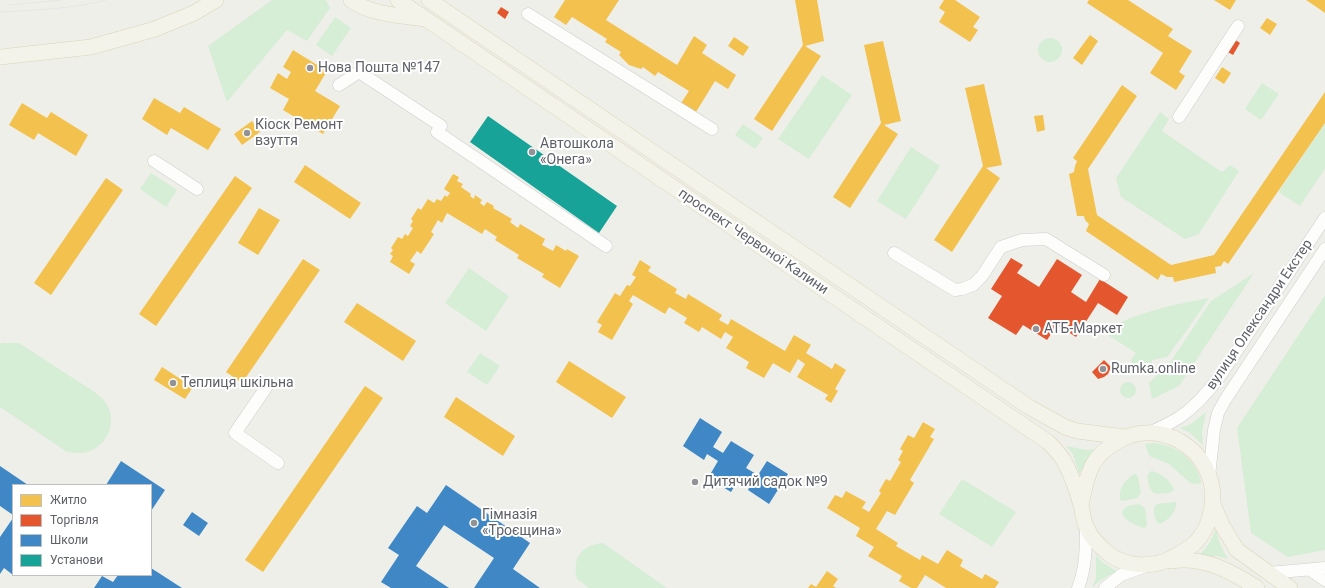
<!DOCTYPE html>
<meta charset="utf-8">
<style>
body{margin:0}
#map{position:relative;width:1325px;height:588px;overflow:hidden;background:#efefea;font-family:Roboto,sans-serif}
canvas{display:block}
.legend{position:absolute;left:12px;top:484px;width:140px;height:92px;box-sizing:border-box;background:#fff;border:1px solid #bfc0c3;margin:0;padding:5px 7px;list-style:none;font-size:12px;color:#5e6168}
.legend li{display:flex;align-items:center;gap:8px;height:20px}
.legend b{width:20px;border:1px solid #bfc0c3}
</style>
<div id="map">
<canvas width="1325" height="588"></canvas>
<ul class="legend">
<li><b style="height:11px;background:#f2c14e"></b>Житло</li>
<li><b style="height:11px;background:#e4572e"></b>Торгівля</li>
<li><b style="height:11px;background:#3f88c5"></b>Школи</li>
<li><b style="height:11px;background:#17a398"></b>Установи</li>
</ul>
</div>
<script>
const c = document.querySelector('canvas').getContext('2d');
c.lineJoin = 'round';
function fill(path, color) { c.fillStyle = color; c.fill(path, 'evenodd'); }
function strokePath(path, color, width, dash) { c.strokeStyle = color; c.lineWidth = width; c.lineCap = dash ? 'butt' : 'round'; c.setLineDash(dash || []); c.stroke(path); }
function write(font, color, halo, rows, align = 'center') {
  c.font = font + ' Roboto,sans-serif'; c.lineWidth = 4; c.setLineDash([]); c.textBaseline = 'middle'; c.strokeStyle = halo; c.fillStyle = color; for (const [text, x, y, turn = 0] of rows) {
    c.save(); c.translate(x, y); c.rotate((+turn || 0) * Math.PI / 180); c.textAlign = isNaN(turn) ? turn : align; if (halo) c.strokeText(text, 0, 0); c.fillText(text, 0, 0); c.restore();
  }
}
fill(new Path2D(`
 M272,0H326L330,8L307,41L287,30L227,102L208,46Z
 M335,17L351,28L332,56L316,45Z
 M1038 50a12 12 0 1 1 24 0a12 12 0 1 1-24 0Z
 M822,75L852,95L809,159L778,139Z
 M1262,83L1279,94L1261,120L1245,109Z
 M1160,112L1169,119L1162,131L1222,172L1230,165L1239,171L1199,234L1185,239L1121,197L1116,178Z
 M1325,123V169L1300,206L1280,193L1279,191Z
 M743,124L763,138L755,149L735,135Z
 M911,147L940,166L906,219L877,201Z
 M151,173L177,190L166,207L140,189Z
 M469,268L509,296L486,331L445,303Z
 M1254,273L1179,386L1152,399L1149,383L1171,361L1211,301Z
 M1325,295V550L1288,557L1251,533L1237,428Z
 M1209,298L1187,330L1167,357L1152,360L1153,366L1146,375L1138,373L1132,367L1131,360L1136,353L1103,332C1135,312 1172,305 1209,298Z
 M2,343H19L96,393C100,397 105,400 107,405C116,420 109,443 92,450C84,454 75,453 67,452L0,407V344Z
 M480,353L500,366L487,385L467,372Z
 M1120 390a8 8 0 1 1 16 0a8 8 0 1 1-16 0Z
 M1206,412L1202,432L1203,445L1190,433L1180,428L1191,424Z
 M1155,443C1180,447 1194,458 1202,483L1196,484L1190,483L1169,464L1151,457L1148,453L1145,444Z
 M1066,446L1086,450L1098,449L1085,465L1079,474L1073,454Z
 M1151,471C1159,472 1172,481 1174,490C1171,493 1169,493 1165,493C1149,496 1150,488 1147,476Z
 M1134,474H1136L1138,477L1141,493L1137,498L1122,501L1120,500C1118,488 1125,480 1134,474Z
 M962,479L1016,512L992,547L939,514Z
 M1176,502C1177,512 1169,519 1160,524C1154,522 1154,513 1154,507L1157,504Z
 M1139,504L1145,508L1147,524L1146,527L1144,528C1138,526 1116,518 1124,509C1126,505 1135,505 1139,504Z
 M1216,529C1218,540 1222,549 1228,559L1217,556L1196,557C1207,549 1211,541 1216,529Z
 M603,543L667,588H589L577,579C572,558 581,545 603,543Z
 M1096,555L1102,562L1118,572C1107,575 1100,580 1092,588L1096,578Z`), '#d6edd6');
fill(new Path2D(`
 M565,0H619L606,20L677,65L694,36L707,45L702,53L736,75L728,89L715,81L696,112L681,103L689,91L658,72L655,76L643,67L641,69L629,65L619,55L621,52L605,42L607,39L572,17L566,25L554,17Z
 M795,0H817L824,41L805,46L821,56L772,131L754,119L803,45Z
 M944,0H955L980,17L973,27L978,30L970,42L939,22L945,12L939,8Z
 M1089,0H1128L1173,29L1168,36L1192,51L1179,72L1185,76L1176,90L1150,73L1163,53L1087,3Z
 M1214,0H1236L1230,10Z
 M1306,0H1325V13L1318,8Z
 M1267,18L1277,24L1270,35L1260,28Z
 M1090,35L1098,41L1082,65L1073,58Z
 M734,37L749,47L743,56L728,46Z
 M883,41L901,121L884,125L898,134L850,208L833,197L881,123L864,45Z
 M293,50L327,71L315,91L340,106L323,134L283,110L289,99L270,88L278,73L287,79L291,72L283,67Z
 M1222,67L1231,73L1224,84L1215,78Z
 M984,84L1002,165L986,168L1000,178L952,252L934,240L983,166L965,88Z
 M1122,85L1137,96L1088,169L1097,215L1171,265L1214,255L1325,92V123L1228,264L1224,261L1221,266L1215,267L1216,273L1174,282L1173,277H1167L1161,274L1158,280L1086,231L1089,224L1085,220L1084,216H1077L1069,174L1074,172L1075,166L1077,161L1073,158Z
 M154,98L180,113L184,107L221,129L208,150L171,128L167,135L142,119Z
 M22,103L47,118L51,112L88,135L76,156L38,133L34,140L9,125Z
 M1043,115L1045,130L1037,132L1034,116Z
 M252,121L260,132L242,145L234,134Z
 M305,165L361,203L350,219L294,182Z
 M453,174L459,177L457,181L463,184L461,187L471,194L470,196L474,199L475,195L482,200L480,203L484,206L487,202L494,206L493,208L512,219L510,222L518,228L520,224L545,239L542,245L553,251L556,245L566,251L567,249L579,256L560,288L542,277L544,274L517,258L519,255L495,240L497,237L485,229L482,234L447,213L442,223L438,220L431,232L434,234L421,254L417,251L410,261L415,264L409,274L390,262L393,256L390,254L393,250L391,248L398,237L402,239L405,234L408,236L413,228L410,226L413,221L411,219L418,208L421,210L428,199L434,203L437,199L441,201L445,195L447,197L450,193L444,189Z
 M235,176L252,188L156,326L139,314Z
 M106,178L123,190L51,295L34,283Z
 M259,208L280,220L258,255L238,243Z
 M303,259L320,270L242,383L226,372Z
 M640,260L651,267L648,271L677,289L675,293L686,299L688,294L722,315L719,320L728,325L731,319L785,351L794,335L811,345L806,353L832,369L835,363L846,370L835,389L838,391L831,403L825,399L828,395L797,377L805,364L798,359L790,373L773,363L764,378L746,368L749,362L726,348L733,337L725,332L721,339L702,327L699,332L684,323L687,318L669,307L665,314L633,295L629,301L633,304L612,340L598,332L602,325L597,322L615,293L620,296L627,285L630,286L636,277L632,275Z
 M357,303L416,341L403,361L344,322Z
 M569,361L626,397L612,418L556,382Z
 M162,367L193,387L185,399L154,380Z
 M365,386L383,398L263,572L245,560Z
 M456,397L515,436L503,456L444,417Z
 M923,422L935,429L930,437L934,439L910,480L914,483L895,515L887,511L876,529L898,543L896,546L920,560L922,555L938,564L947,550L963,560L960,566L982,579L985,574L999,582L995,588H946L925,575L917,588H911L899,581L902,576L868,556L874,547L856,536L860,528L827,508L835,495L842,498L846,491L866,502L862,508L869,512L881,493L879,491L886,479L890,481L901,462L898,460L903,451L900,449L908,435L914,438Z
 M827,571L838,579L833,586L836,588H808L811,584L816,587Z`), '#f2c14e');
fill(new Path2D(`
 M501,7L509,12L505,19L497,13Z
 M1234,39L1240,43L1233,55L1226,51Z
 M1011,258L1023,265L1017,273L1039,287L1057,259L1082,275L1071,292L1086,302L1100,279L1128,297L1117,315L1098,303L1076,337L1057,325L1047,340L1023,325L1016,335L988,318L1002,296L991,289Z
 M1104,360L1111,367L1108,374L1104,377L1098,379L1092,372Z`), '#e4572e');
fill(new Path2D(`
 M700,418L722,432L713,447L723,453L731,441L754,455L746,468L758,475L767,461L788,474L769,504L748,490L750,486L739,479L731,492L708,478L718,461L707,454L704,460L683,446Z
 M121,461L165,490L151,511V485H106Z
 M0,466L28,485H13V515L0,506Z
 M446,485L530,543L513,569L540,588H474L494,558L444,525L416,566L449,588H391L381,582L399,555L388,548L417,506L427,513Z
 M192,512L208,523L199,536L183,525Z
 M13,518V575L4,568L0,574V537Z
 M151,568L182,588H94L102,576L113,582L118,575H151Z`), '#3f88c5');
fill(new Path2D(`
 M488,116L617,206L599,233L470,142Z`), '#17a398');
const minor = new Path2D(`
 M528,14L712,129
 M339,85L359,72L441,126
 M1179,117L1238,26
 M437,132L606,246
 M154,161L197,189
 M894,253L955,290L962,289L973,285L982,276L1001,247L1022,240L1046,239L1104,275
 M267,386L235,433L278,463
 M1149,433C1160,428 1171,423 1180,417C1196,406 1209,391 1220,376L1325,218
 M1209,476L1214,430L1218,413L1225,400L1325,249
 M1311,570L1325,580
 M1269,573L1325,568
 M1078,588C1086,568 1086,547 1086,526
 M1105,588L1121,575L1146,566`);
const major = new Path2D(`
 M351,0C369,14 402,16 425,19
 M398,0L1048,442C1054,448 1061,455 1065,463C1072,476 1077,491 1081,505C1083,512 1083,519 1086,526C1090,536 1100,547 1109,554C1126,567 1153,568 1172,558C1180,553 1188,549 1195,543C1203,535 1209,523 1211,511C1223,459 1168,415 1120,440C1109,446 1099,454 1093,464C1086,477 1084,491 1081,505
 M429,0L1029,407L1065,427L1077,431L1125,437
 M0,57L91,47L155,29L194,13L216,0
 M1213,504L1222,525L1237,550L1290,588
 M1171,561C1203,556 1231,571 1257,588`);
strokePath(minor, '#cccdcc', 13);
strokePath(major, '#d9d4b5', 16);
strokePath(minor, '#fdfdfc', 12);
strokePath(major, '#f4f3e9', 15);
strokePath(new Path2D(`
 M9,5L61,0
 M0,12C33,10 74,9 106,0`), '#e5e5e4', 1);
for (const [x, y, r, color] of [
 [310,68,4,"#919396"],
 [247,133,4,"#919396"],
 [532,152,4,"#919396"],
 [1036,329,4,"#919396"],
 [1103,369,4,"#919396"],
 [173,383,4,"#919396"],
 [695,482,4,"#919396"],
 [474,523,4,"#919396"]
]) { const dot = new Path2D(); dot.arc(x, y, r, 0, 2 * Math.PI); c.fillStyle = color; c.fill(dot); strokePath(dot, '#fff', 1.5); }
write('14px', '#5e6168', '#fff', [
 ["Нова Пошта №147",318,68],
 ["Кіоск Ремонт",255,125],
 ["взуття",255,141],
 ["Автошкола",540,144],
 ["«Онега»",540,160],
 ["АТБ-Маркет",1044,329],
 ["Rumka.online",1111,369],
 ["Теплиця шкільна",181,383],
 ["Дитячий садок №9",703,482],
 ["Гімназія",482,515],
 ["«Троєщина»",482,531]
], 'left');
write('14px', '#5e6168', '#fff', [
 ["проспект Червоної Калини",753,242,34],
 ["вулиця Олександри Екстер",1260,315,-56]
]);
</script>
